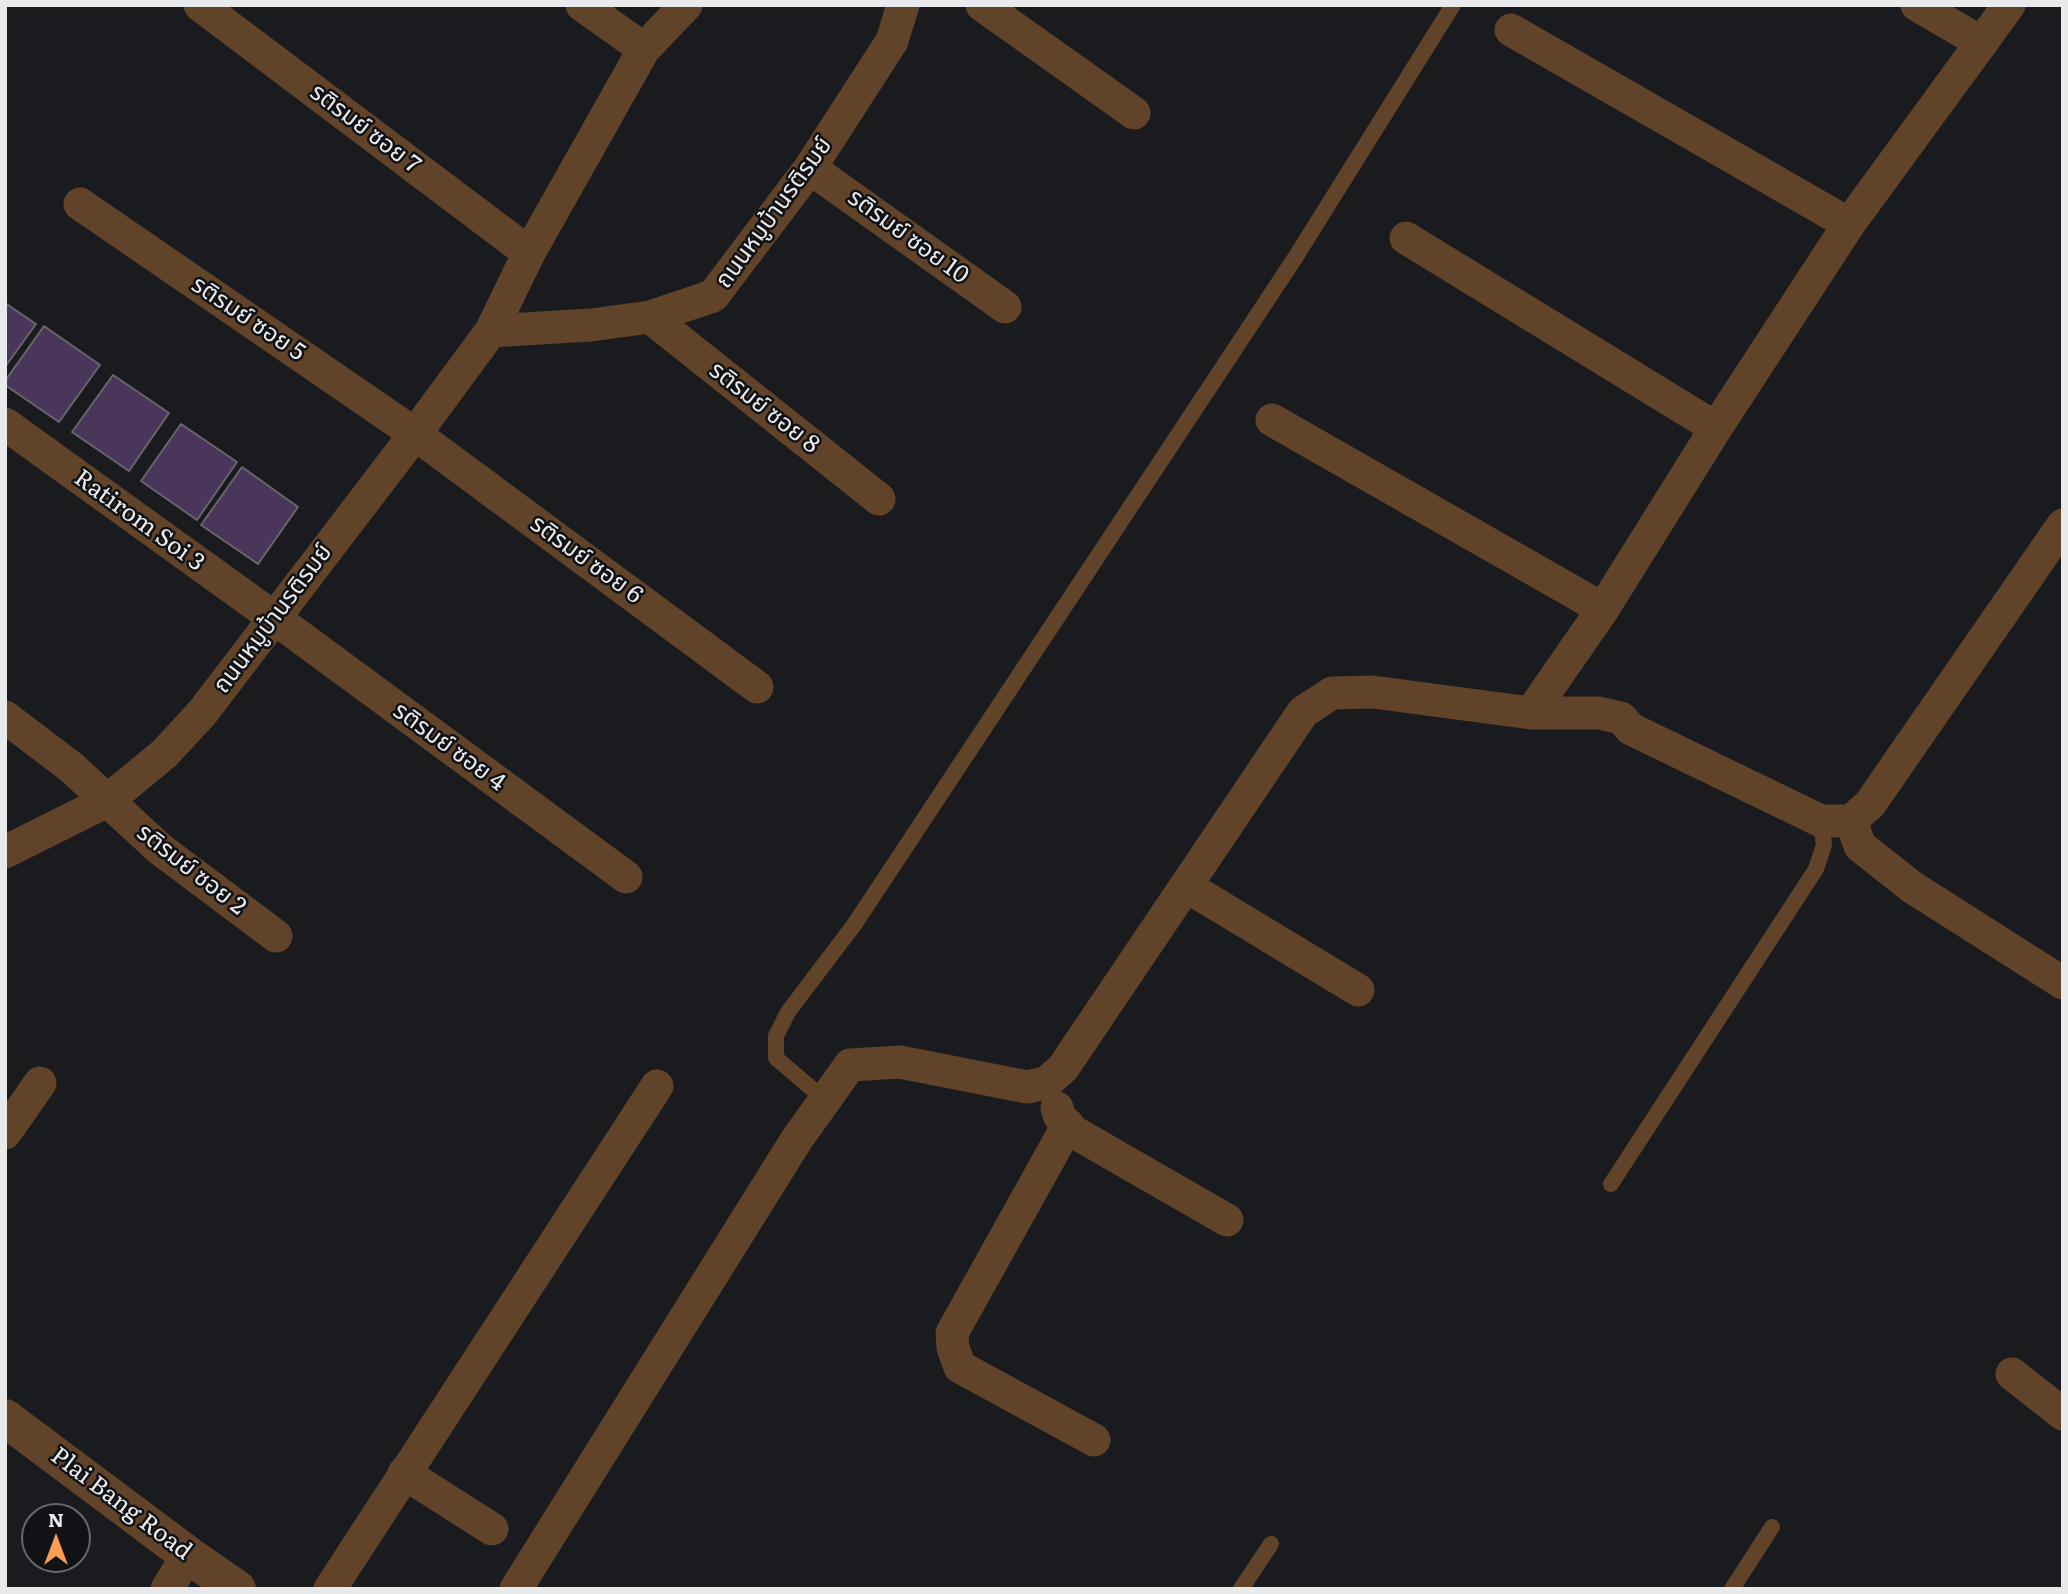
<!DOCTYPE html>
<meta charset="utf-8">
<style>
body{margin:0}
#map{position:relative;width:2068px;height:1594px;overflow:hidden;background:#191b1e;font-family:Literata,serif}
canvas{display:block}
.frame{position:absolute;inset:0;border:7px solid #e8eaec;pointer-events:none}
.north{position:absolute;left:21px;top:1503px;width:70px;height:70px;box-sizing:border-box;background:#101215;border:2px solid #66686b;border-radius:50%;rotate:0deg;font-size:19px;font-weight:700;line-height:28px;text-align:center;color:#e8eaec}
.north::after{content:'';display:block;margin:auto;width:24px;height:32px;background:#fc9d53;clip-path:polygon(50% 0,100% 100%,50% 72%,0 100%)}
</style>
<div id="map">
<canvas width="2068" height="1594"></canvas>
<div class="frame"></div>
<div class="north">N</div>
</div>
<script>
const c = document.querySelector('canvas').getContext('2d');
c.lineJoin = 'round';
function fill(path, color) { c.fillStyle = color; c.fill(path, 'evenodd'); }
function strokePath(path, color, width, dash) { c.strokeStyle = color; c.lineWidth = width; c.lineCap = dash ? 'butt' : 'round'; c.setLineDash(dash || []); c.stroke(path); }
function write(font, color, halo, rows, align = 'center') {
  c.font = font + ' Literata,"Noto Sans Thai",serif'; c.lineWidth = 5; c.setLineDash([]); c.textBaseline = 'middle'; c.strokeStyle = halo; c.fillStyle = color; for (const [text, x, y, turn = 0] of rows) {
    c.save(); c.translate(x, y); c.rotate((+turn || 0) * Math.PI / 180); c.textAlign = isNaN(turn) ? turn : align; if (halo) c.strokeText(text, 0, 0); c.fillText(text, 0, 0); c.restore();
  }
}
const building = new Path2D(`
 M5,303L36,324L5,367Z
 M44,326L100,365L59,422L5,385V381Z
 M113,375L169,413L129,471L72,432Z
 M181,424L237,462L197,520L141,481Z
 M242,467L298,507L258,564L201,525Z`);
fill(building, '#4b365b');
strokePath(building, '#68666a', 2);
strokePath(new Path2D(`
 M825,1100L776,1058V1036L788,1012L854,925L1295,258L1453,5
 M1611,1184L1816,869L1824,845L1821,821
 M1241,1589L1271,1544
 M1732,1589L1772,1527`), '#604328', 16);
strokePath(new Path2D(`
 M200,5L529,253
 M582,5L644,49
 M982,5L1134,113
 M1917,5L1982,43
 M1511,30L1849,224
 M810,168L1005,307
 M80,204L415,434L757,687
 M1406,238L1716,428
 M650,317L879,499
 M491,331L591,325L650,317L713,296L810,168L892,41L903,5
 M1272,420L1603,609
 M5,424L273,617L626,877
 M1531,713L1603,609L1716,428L1849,224L2009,5
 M5,717L71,767L160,849L276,936
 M1851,821L1860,846L1912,887L2063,983
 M5,852L107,801L164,754L202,713L415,434L491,331L529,253L644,49L686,5
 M1186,886L1358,990
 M1057,1108L1060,1117L1074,1132L1227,1220
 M1068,1125L952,1333L953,1348L960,1367L1094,1440
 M5,1133L40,1083
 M2012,1374L2063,1414
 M404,1473L492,1529
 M167,1589L188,1555
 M330,1589L657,1086
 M516,1589L797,1139L850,1065L900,1062L1027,1087L1046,1083L1063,1068L1303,712L1332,693L1373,692L1531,713H1599L1621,718L1631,729L1821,821H1851L1870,804L2063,525`), '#604328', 33);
strokePath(new Path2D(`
 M5,1418L188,1555L237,1589`), '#604328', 38);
write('24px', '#e8eaec', '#101215', [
 ["รติรมย์ ซอย 7",365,129,37],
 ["ถนนหมูบ้านรติรมย์",774,213,-54],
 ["รติรมย์ ซอย 10",908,237,36],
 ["รติรมย์ ซอย 5",248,319,34],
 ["รติรมย์ ซอย 8",764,408,38],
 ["Ratirom Soi 3",139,521,36],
 ["รติรมย์ ซอย 6",586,560,36],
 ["ถนนหมูบ้านรติรมย์",273,619,-53],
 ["รติรมย์ ซอย 4",449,747,36],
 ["รติรมย์ ซอย 2",191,870,38],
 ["Plai Bang Road",121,1504,37]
]);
</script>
